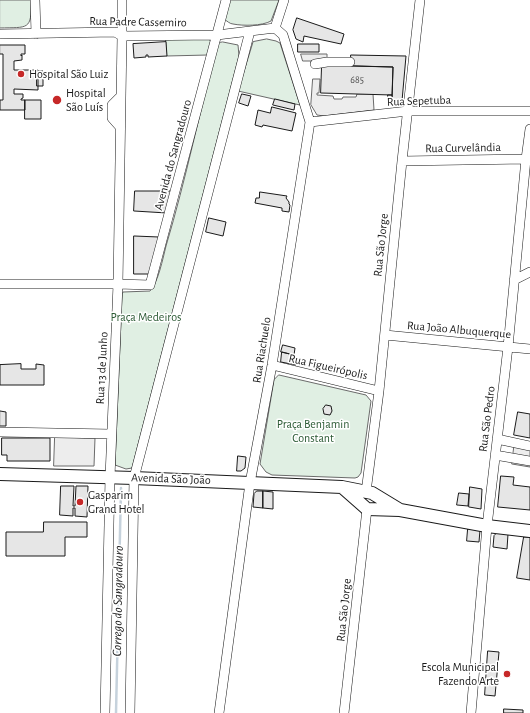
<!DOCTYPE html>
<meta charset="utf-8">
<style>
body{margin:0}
canvas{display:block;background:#fff}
</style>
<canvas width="530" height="713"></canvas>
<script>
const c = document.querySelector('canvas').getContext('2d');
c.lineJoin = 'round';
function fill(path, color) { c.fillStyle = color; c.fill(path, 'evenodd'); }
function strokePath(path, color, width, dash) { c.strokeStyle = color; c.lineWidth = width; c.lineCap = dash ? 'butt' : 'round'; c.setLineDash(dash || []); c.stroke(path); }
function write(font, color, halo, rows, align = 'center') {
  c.font = font + ' "Alegreya Sans",sans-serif'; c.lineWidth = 3; c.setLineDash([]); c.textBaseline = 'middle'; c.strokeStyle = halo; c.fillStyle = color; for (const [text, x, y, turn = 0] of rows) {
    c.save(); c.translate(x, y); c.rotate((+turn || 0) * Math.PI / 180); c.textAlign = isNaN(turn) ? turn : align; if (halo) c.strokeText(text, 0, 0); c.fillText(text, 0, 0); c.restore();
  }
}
const green = new Path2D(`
 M0,0H31C32,31 28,27 0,28Z
 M229,0H279L271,21C262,26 243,26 233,24C230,24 227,21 224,19Z
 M166,39H209L211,42L208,55L167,56Z
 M267,39L276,41L280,43L300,105L238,91L253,42Z
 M223,42L238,45L239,56L132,468L126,469L115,465L122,294L123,292L150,291C158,283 163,258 166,246C186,179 200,110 218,43Z
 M279,375L366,395L371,401L361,473L358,477L355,478L272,475L266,472L260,464L274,380Z`);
fill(green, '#e0efe3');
strokePath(green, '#6a6a6a', 1);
const parking = new Path2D(`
 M301,54H327V61H303Z
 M313,79H320L319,93H317V95L333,96L334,99H342L343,97H356L357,94H373L374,110L324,116L317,115L311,105Z
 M55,437L95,438L94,466H54Z
 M515,440L530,442V467L512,464Z`);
fill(parking, '#ededed');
strokePath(parking, '#6a6a6a', 1);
strokePath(new Path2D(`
 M116,713L121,488`), '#c6d2dc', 2.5);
const building = new Path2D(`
 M297,18L344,34L341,44L304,36L303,42L296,39L293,30Z
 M166,42L167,56L148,57V55H146V57L134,58L133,44Z
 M298,44H319V52H298Z
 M0,45H25V54H21V56L22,55V60L14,61V70H38V90L14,89V94H23V98L21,99V100H25V110H0V100H3V54H0Z
 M351,55L406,56L402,101L392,102L393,67L351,66Z
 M322,65L393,67L392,95L321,93Z
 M37,71H43V86H37Z
 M242,94L251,96L248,106L239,103Z
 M388,95H392V102H396V103H388Z
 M275,99L295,104L294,110L273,105Z
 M25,100H41V119H25Z
 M272,107L296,113L292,131L263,125L262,127L255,125L258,110L270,113Z
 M135,191H172L167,213L134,211Z
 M260,192L287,196L286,198L289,202V204L290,205L289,212L282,211V208L255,203L256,198H259Z
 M209,218L226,222L223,236L206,232Z
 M134,236L159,237L149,274H134Z
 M283,345L295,348L294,355L281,352Z
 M282,352L294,355V357H296V365L281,362Z
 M21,364V369H36V364L44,365V385H0V365Z
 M326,405L331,406L332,411L330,415L324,414L323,409Z
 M0,411L6,412V426H0Z
 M518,412L530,414V438L514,435Z
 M2,438H50V461H7V455H2Z
 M238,456L246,457L245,468L241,471H237Z
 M501,476L514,477L513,485L530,487V510L498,507Z
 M61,486H74L73,506H75L76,486H88L87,517L75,516V508H73V516L60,515Z
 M470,487L482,489L481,509L469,507Z
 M257,491H263V508L253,507L254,494Z
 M263,491L273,492V509L263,508Z
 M459,493L469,494L468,506L457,505Z
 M44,522H87V537H65V556H6V532H43Z
 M468,529L480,530L479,542L467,541Z
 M497,533L508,534L507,549L493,547L494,536Z
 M524,537H530V580L517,578Z
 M488,651L499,652L495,696L485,695Z
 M504,709L523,710V713H504Z`);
fill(building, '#e6e6e6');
strokePath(building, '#1a1a1a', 1);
const minor = new Path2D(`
 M35,0L36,34
 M275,28L284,0
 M0,34L115,32L122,36L217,35L275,28
 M315,64L327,62H350
 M310,122L408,111H530
 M120,127L112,118V105L121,96
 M402,161L526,159
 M514,280L530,272
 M0,284H118L150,285L226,0
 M385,335L530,349
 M272,365L379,391
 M0,432L111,434
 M497,439L530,446
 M495,455L530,461
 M366,492L379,391L402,161L420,0
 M105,713L110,477L118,284L122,36V0
 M130,713L134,478L250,31
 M219,713L250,483L272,365L310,122L283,35L275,28
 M344,713L367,509
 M471,713L487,526L508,347L526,159L530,129`);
const major = new Path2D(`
 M0,474L134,478L342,487L372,493L400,510
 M342,487L367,509L400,510L487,526L530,531`);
strokePath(minor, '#1a1a1a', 10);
strokePath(major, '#1a1a1a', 14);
strokePath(minor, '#fff', 9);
strokePath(major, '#fff', 12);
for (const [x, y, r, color] of [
 [21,74,4,"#c62828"],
 [57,100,5,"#c62828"],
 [80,502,4,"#c62828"],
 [507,674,4,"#c62828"]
]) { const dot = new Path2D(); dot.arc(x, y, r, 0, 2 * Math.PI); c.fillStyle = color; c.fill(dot); strokePath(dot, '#fff', 1.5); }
write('10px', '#4d4d4d', null, [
 ["685",357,80]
]);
write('12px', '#1a1a1a', '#fff', [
 ["Rua Padre Cassemiro",138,22,1],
 ["Rua Sepetuba",419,101,-2],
 ["Rua Curvelândia",463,148,-1],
 ["Avenida do Sangradouro",173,155,-75],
 ["Rua São Jorge",381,245,-84],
 ["Rua João Albuquerque",459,330,5],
 ["Rua Riachuelo",262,350,-81],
 ["Rua Figueirópolis",328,367,13],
 ["Rua 13 de Junho",102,368,-87],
 ["Rua São Pedro",487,419,-83],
 ["Avenida São João",171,479,2],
 ["Rua São Jorge",344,610,-84]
]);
write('12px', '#1a1a1a', '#fff', [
 ["Hospital São Luiz",29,74],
 ["Hospital",66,93],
 ["São Luís",66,107],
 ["Gasparim",88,495],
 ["Grand Hotel",88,509],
 ["Escola Municipal",499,667,"right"],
 ["Fazendo Arte",499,681,"right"]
], 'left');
write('12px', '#2b5a34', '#fff', [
 ["Praça Medeiros",146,317],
 ["Praça Benjamin",313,424],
 ["Constant",313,438]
]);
write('italic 13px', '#1a1a1a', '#fff', [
 ["Corrego do Sangradouro",118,601,-89]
]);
</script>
